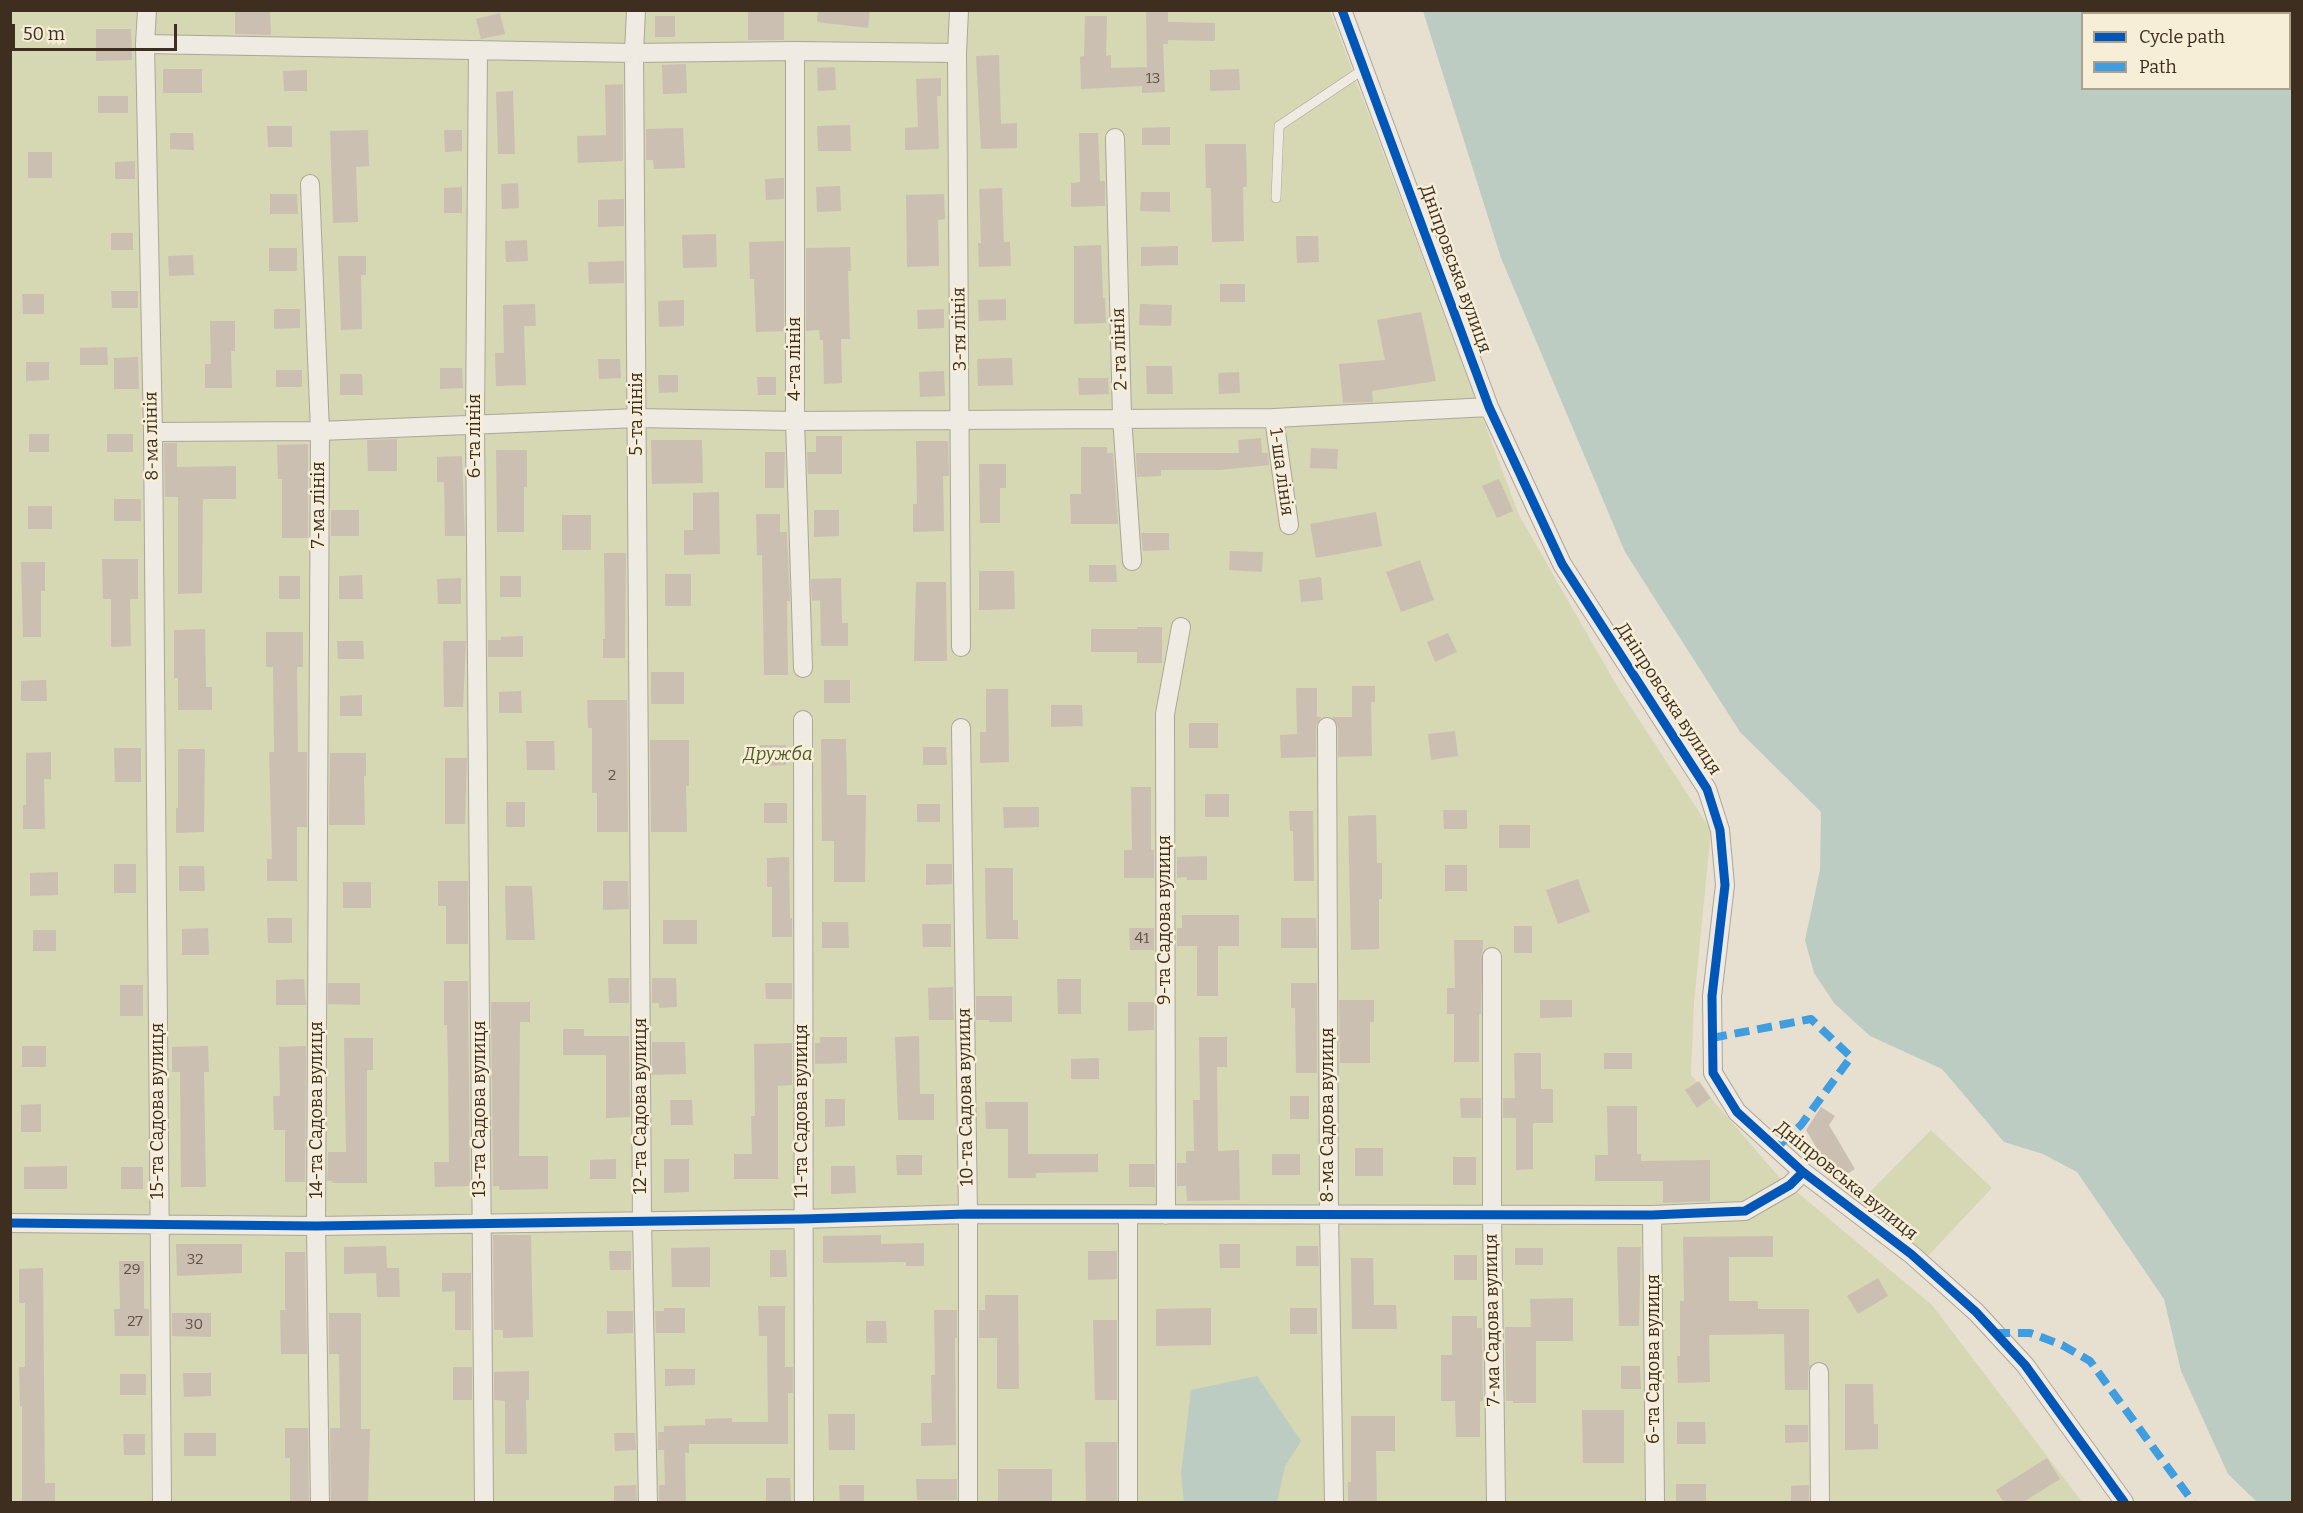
<!DOCTYPE html>
<meta charset="utf-8">
<style>
body{margin:0}
#map{position:relative;width:2303px;height:1513px;overflow:hidden;background:#e7e0d1;font-family:Bitter,serif}
canvas{display:block}
.frame{position:absolute;inset:0;border:12px solid #3d2e20;pointer-events:none}
.legend{position:absolute;left:2081px;top:12px;width:210px;height:78px;box-sizing:border-box;background:#f7eed8;border:2px solid #ada18e;margin:0;padding:8px 10px;list-style:none;font-size:18px;color:#3d2e20}
.legend li{display:flex;align-items:center;gap:12px;height:30px}
.legend b{width:30px;border:2px solid #ada18e}
.scale{position:absolute;left:12px;top:24px;width:165px;height:27px;box-sizing:border-box;border:3px solid #3d2e20;border-top:0;padding-left:8px;font-size:18px;line-height:21px;white-space:nowrap;color:#3d2e20;-webkit-text-stroke:4px #f7eed8;paint-order:stroke}
</style>
<div id="map">
<canvas width="2303" height="1513"></canvas>
<div class="frame"></div>
<ul class="legend">
<li><b style="height:8px;background:#0057b8"></b>Cycle path</li>
<li><b style="height:8px;background:#3f9de0"></b>Path</li>
</ul>
<div class="scale">50 m</div>
</div>
<script>
const c = document.querySelector('canvas').getContext('2d');
c.lineJoin = 'round';
function fill(path, color) { c.fillStyle = color; c.fill(path, 'evenodd'); }
function strokePath(path, color, width, dash) { c.strokeStyle = color; c.lineWidth = width; c.lineCap = dash ? 'butt' : 'round'; c.setLineDash(dash || []); c.stroke(path); }
function write(font, color, halo, rows, align = 'center') {
  c.font = font + ' Bitter,serif'; c.lineWidth = 5; c.setLineDash([]); c.textBaseline = 'middle'; c.strokeStyle = halo; c.fillStyle = color; for (const [text, x, y, turn = 0] of rows) {
    c.save(); c.translate(x, y); c.rotate((+turn || 0) * Math.PI / 180); c.textAlign = isNaN(turn) ? turn : align; if (halo) c.strokeText(text, 0, 0); c.fillText(text, 0, 0); c.restore();
  }
}
fill(new Path2D(`
 M10,11H1330L1519,515L1617,686L1711,830L1694,1003L1691,1075L1779,1177L1932,1305L2082,1502H11Z
 M1931,1130L1992,1188L1925,1259L1860,1202Z`), '#d6d7b3');
fill(new Path2D(`
 M1423,11H2292V1502H2257L2228,1474L2181,1371L2164,1299L2077,1172L2043,1154L2004,1142L1942,1069L1870,1036L1834,1003L1814,973L1805,940L1820,870L1821,812L1740,732L1625,552L1501,258ZM2082,14H2290V88H2082Z
 M1257,1376L1301,1441L1285,1466L1277,1502H1184L1181,1474L1191,1390Z`), '#bcccc2');
fill(new Path2D(`
 M235,10H270L271,35L235,34Z
 M748,10H784V40H748Z
 M818,10H870L868,28L817,22Z
 M1146,10H1168V22L1215,23V41L1168,40V44H1163L1165,92L1142,93V86L1081,89L1080,57L1084,56L1085,16H1107L1106,56L1111,55V68L1147,67Z
 M500,13L505,34L481,39L476,19Z
 M655,16H675V37H655Z
 M96,29H131L132,60L96,61Z
 M999,55L1001,124L1017,123V148L981,149L976,56Z
 M686,64L687,93L663,94L662,65Z
 M835,67L836,90L818,91L817,68Z
 M163,69H202V93H163Z
 M1239,69L1240,90L1210,91V70Z
 M307,70V91H284L283,71Z
 M941,78V96H937L939,149L905,150V128L918,127L916,79Z
 M623,84V161L578,163L577,136L606,135L605,85Z
 M513,91L515,154H498L496,92Z
 M98,96H128V113H98Z
 M850,125L851,151H818L817,126Z
 M267,126H292V147H268Z
 M1170,127V145H1142V128Z
 M683,128L685,168L654,169L653,160H646V129Z
 M368,130L369,166L356,167L358,222L333,223L330,131Z
 M444,130H462V151L445,152Z
 M170,133H193L194,150L170,149Z
 M1079,133H1098L1100,181H1105V206L1071,207V183L1080,182Z
 M1205,144H1246L1247,187H1243L1244,241L1212,242L1211,188H1206Z
 M28,152H52V178H28Z
 M135,161V179H115V162Z
 M784,178V199L766,200L765,179Z
 M518,183L519,208L502,209L501,184Z
 M840,186L841,211L817,212L816,187Z
 M462,187V213H444V188Z
 M1002,188L1004,242H1010L1011,266L979,267L978,243H981L979,189Z
 M1141,192H1170V212L1140,211Z
 M270,194H297L298,214H270Z
 M944,194L945,219L938,220L939,266L907,267L906,195Z
 M624,199V226L598,227V200Z
 M111,233H133V250H111Z
 M716,234L717,267L683,268L682,235Z
 M1296,236H1318L1319,262L1297,263Z
 M527,240L528,261L506,262L505,241Z
 M784,241V331L756,332L754,279H750L749,242Z
 M1101,245L1103,298H1105L1106,323L1074,324V246Z
 M1178,246V265L1141,266V247Z
 M850,247L851,271H848L850,339H841L842,383L824,384L823,340H820L819,330L806,331V248Z
 M269,248H297V271H269Z
 M193,255L194,275L169,276L168,256Z
 M338,256H366V275H361L362,329L341,330Z
 M624,261V283L589,284L588,262Z
 M1220,284H1245V302H1220Z
 M111,291H138V308H112Z
 M22,294H44V314H23Z
 M1006,299V320L979,321L978,300Z
 M684,300V326L659,327L658,301Z
 M535,304L536,326H524L526,385L496,386L495,353H504L503,305Z
 M1140,304L1172,305L1171,326L1139,325Z
 M274,309H300V328L274,329Z
 M944,309V328L918,329L917,310Z
 M1421,312L1436,381L1372,391L1373,402L1343,403L1339,364L1385,360L1377,320Z
 M210,321H235V351H231L232,388H205V364H211Z
 M107,347L108,365H80V348Z
 M138,357L139,389H114V358Z
 M1012,358L1013,385L978,386L977,359Z
 M598,359H620L621,378L599,379Z
 M26,362H49V380L26,381Z
 M1146,366H1172L1173,394H1147Z
 M440,368H462L463,388L440,389Z
 M276,370H302V387H276Z
 M944,371L945,396L920,397L919,372Z
 M1239,372L1240,393L1219,394L1218,373Z
 M340,374H362L363,395H340Z
 M658,375H678V392L659,393Z
 M757,377H776V395H758Z
 M1078,378H1108L1109,394L1079,395Z
 M29,434H49V452H29Z
 M107,434H133V452H107Z
 M816,436H842V474H808L807,452H816Z
 M1261,438L1262,453H1268L1269,465L1220,470H1161V476L1137,477L1136,453H1239L1238,440Z
 M397,439V471H368L367,440Z
 M651,440H702L703,483L652,484Z
 M916,441H948L949,476H943L944,531L913,532V504H917Z
 M164,443H177V467L236,466V499H203L202,593L178,594V497H165Z
 M308,444V538H282V479H278L277,445Z
 M1081,447H1107V453H1113L1118,524H1071L1070,494H1081Z
 M1311,448L1338,449L1337,469L1310,468Z
 M496,450H527V487H524V532H497Z
 M765,452H785L784,488H765Z
 M462,456L465,536H445L444,482H437V457Z
 M979,464H1006V488H1000V523H980Z
 M1499,479L1513,511L1497,518L1482,486Z
 M719,492L720,554L684,555V530H693V493Z
 M114,499H141V521H114Z
 M28,506H52V529H28Z
 M331,510H359V536H331Z
 M814,510H839V536L814,537Z
 M1376,512L1382,546L1316,558L1310,524Z
 M756,514H780V532H787L790,601H787L788,675H764L762,555H757Z
 M562,515H591V550H562Z
 M1141,533H1169V550L1143,551Z
 M1230,551L1263,552L1262,572L1229,570Z
 M604,553H626L625,658H603V639H605Z
 M102,559H138V599H130L131,646L111,647V599H103Z
 M1420,560L1434,600L1401,612L1386,572Z
 M21,562H45V591H41V637H23Z
 M1089,565H1116L1117,582H1089Z
 M979,571H1014L1015,609L979,610Z
 M665,574H691V606H665Z
 M362,575L363,599H339V576Z
 M279,576H300V599H279Z
 M500,576H521V597H500Z
 M1321,577L1323,600L1301,602L1299,580Z
 M461,578V604H438L437,579Z
 M841,578L842,623H848V646H821L820,600L812,601L811,579Z
 M916,582H946L947,661H914Z
 M1137,627H1162V663H1137V652H1091V629H1137Z
 M205,629L206,687H212V710H178V678H174V630Z
 M266,632H303V667H297L298,752H307V827H297V881H267V859H272L269,752H274L273,667H266Z
 M1448,633L1457,652L1435,662L1427,642Z
 M523,636V657H488V640H501V637Z
 M337,641H363L364,659H338Z
 M443,641H466L463,707H444Z
 M651,672H684V704H651Z
 M46,680L47,701H21V681Z
 M824,680H850V703H824Z
 M1352,686H1375V702H1371L1372,756L1338,757V727L1332,717H1352Z
 M1296,688H1317V717H1321L1316,726V757L1281,758L1280,735L1297,734Z
 M986,689H1008L1009,762L980,763V732H986Z
 M521,691L522,713H499V692Z
 M362,695V716H340V696Z
 M587,700H627L628,832H597V793H592V728H588Z
 M1051,705H1082L1083,726L1051,727Z
 M1189,723H1218V748H1189Z
 M1455,731L1458,756L1431,760L1428,734Z
 M821,739H846L847,795H866L865,882H834V841H822Z
 M650,740H689V786H686L687,832H651Z
 M526,741H554L555,770H527Z
 M760,745H786V765L760,766Z
 M923,747H946L947,765H923Z
 M114,748H141V782H115Z
 M178,749H205L204,832L176,833V808H178Z
 M51,752V779H44L45,829H23V805H26V753Z
 M330,753H366V776H364L365,825H329Z
 M445,758H467L465,824H445Z
 M1131,787H1151V850H1154V878H1124V850H1132Z
 M1205,794H1229V817H1205Z
 M506,802H525V827H506Z
 M764,803H787V823H764Z
 M917,804H940V822H917Z
 M1003,807H1039V827L1004,828Z
 M1443,810H1467V829H1444Z
 M1289,811H1313L1314,881H1294L1293,831H1290Z
 M1376,815L1377,863H1382V899H1379V949L1351,950L1348,816Z
 M1499,825H1530V848H1499Z
 M1207,856V880H1187L1186,877L1177,878V857Z
 M789,857L790,918H792V937H772V887H767V858Z
 M114,864H136V893H114Z
 M926,864H952V884L926,885Z
 M1445,865H1467V891H1445Z
 M179,866H204L205,891H179Z
 M985,868H1013V920H1018V939H986Z
 M58,872V895L30,896V873Z
 M1578,879L1590,912L1558,924L1546,890Z
 M438,881H468V944H446V906H438Z
 M603,881H628L629,909L603,910Z
 M343,882H371V908H343Z
 M505,886H532L535,940H506Z
 M1182,915H1239V946H1218V996H1197V946H1177V928H1182Z
 M267,918H292V943H268Z
 M1281,918H1316L1317,948H1281Z
 M663,920H697V944H663Z
 M822,922H848L849,948H822Z
 M922,924H951V947H923Z
 M1514,926H1532V953H1514Z
 M208,928L209,955H182V929Z
 M1129,928H1154V950H1130Z
 M33,930H56V951H33Z
 M1454,940H1483L1481,1014H1479V1062H1454V1014H1447V988H1455Z
 M608,978H629V1003H609Z
 M652,978H676L677,1007L659,1008V1003H652Z
 M304,979L306,1005H276V980Z
 M1057,979H1081V1014H1058Z
 M444,981H468L470,1186L435,1187L434,1162H449L448,1068L447,1025H444Z
 M328,983H360V1005L328,1004Z
 M765,983H792V999H766Z
 M1291,983H1317V1073H1296L1295,1008H1291Z
 M120,985H143V1016H120Z
 M953,987L954,1020H929L928,988Z
 M976,996H1012V1022H989V1020H976Z
 M1339,1000H1374V1022H1370V1063H1340Z
 M1540,1000H1572V1017L1540,1018Z
 M491,1002H530V1022H520L519,1156H548V1189L499,1190V1186H493Z
 M1128,1002H1154V1030L1128,1031Z
 M563,1029H584V1036H629L630,1117L606,1118V1055H563Z
 M919,1036L920,1094H934V1120H898L895,1037Z
 M820,1037H847V1063L815,1064V1043H820Z
 M1199,1037H1227V1067H1217L1218,1151L1239,1150L1240,1200L1187,1201L1186,1186H1177V1163H1186V1151H1194L1193,1100H1200Z
 M344,1038H373V1070H367V1183H332V1181H327L328,1152H346Z
 M652,1042H685L686,1074L652,1075Z
 M792,1043V1085L778,1086V1179H734V1154H752L751,1116H755L754,1044Z
 M22,1046H46V1067H22Z
 M208,1046L209,1072H204L206,1187H181L180,1072H172V1047Z
 M306,1046L305,1182H285V1130H274L273,1096H280L279,1047Z
 M1514,1053H1541V1089H1553V1123H1533V1169L1516,1170V1118H1503V1098H1515Z
 M1604,1053H1632V1069H1604Z
 M1099,1058V1079H1071V1059Z
 M1699,1081L1711,1098L1697,1108L1685,1090Z
 M1290,1096H1309V1119H1290Z
 M1460,1098H1481V1118H1461Z
 M825,1099H845V1126L825,1127Z
 M670,1100H692L693,1125H671Z
 M985,1102H1028V1154H1098V1172L1036,1173V1178H1008V1129H986Z
 M41,1104V1132H21V1105Z
 M1607,1106H1637V1154H1641V1161L1710,1160V1201L1663,1203V1181H1595V1155H1608Z
 M1821,1107L1835,1116L1829,1125L1855,1169L1836,1181L1806,1130Z
 M1355,1148H1383V1176H1355Z
 M1272,1154H1300V1175H1272Z
 M896,1155H922V1175H897Z
 M1453,1157H1476V1185H1453Z
 M616,1159V1179H590V1160Z
 M664,1159H689V1192L664,1193Z
 M1129,1164H1155V1187H1129Z
 M67,1166V1189H24V1167Z
 M831,1166H855L856,1193L831,1194Z
 M121,1167H143V1189H121Z
 M493,1235H531L533,1337L503,1338V1330H494Z
 M881,1235V1244L924,1243V1266H906V1262L823,1263V1236Z
 M1773,1236V1257H1729V1301H1758V1309H1809V1365H1811L1808,1372V1390H1785L1784,1334L1709,1335L1710,1382L1678,1383L1677,1356H1680V1301H1684L1683,1237Z
 M176,1244H242V1273L177,1276Z
 M1219,1244H1240V1268H1220Z
 M386,1246L387,1268H399L400,1297H377L376,1273L344,1274V1247Z
 M1296,1246H1318L1319,1266H1296Z
 M710,1247V1287H672L671,1248Z
 M1617,1247H1641L1639,1326H1619Z
 M1515,1248H1543V1265H1515Z
 M770,1250H786L787,1277H770Z
 M609,1251H631V1270H610Z
 M1088,1251H1117V1279L1088,1280Z
 M285,1252H305L307,1354H281L280,1310H285Z
 M1454,1255H1477V1280H1454Z
 M1351,1258H1373L1374,1305H1396L1397,1329H1352Z
 M119,1261H144V1309H149V1336H115L114,1309H120Z
 M43,1268L45,1483H55V1503H22V1406H20L19,1367H25V1303H19V1269Z
 M442,1273H471V1330H455V1291L442,1292Z
 M1878,1278L1888,1296L1858,1314L1847,1296Z
 M985,1295H1018L1019,1389H997V1338H979V1310H985Z
 M1573,1298V1341H1536V1403H1513V1401H1506L1505,1327H1531L1530,1299Z
 M758,1306H785V1367H793V1393H788V1444H689V1453H685L686,1503H659V1485H665L664,1450H658V1432H664V1426L705,1425V1419L732,1418V1422H768L767,1336H759Z
 M664,1308H685V1333H656L655,1311H664Z
 M1211,1308V1345L1156,1346V1309Z
 M1290,1308H1317V1334H1290Z
 M934,1310H957V1338H955V1347L956,1445L921,1446V1423H932L931,1375H935Z
 M607,1311H633V1333L607,1334Z
 M172,1313H211V1337L172,1336Z
 M329,1313H361V1429H370L368,1503H331L330,1428H340L339,1354H329Z
 M1452,1316H1477V1328H1482L1483,1401H1480V1437H1456L1455,1401H1441V1355H1452Z
 M1093,1320H1117V1400H1095Z
 M866,1321H886L887,1343H866Z
 M1621,1366H1640L1641,1389H1621Z
 M453,1367H472V1400H453Z
 M665,1369H695V1385L665,1386Z
 M529,1371V1400H526L527,1454H505V1401L494,1400V1372Z
 M183,1373H211V1396L184,1397Z
 M120,1374H146V1395H120Z
 M1845,1384H1873L1874,1424H1878V1449L1845,1450Z
 M1582,1410H1624V1463H1583Z
 M828,1414H855V1450H829Z
 M1351,1416H1395V1451H1376L1377,1503H1348V1482H1351Z
 M1677,1422H1705L1706,1444H1677Z
 M1785,1425H1808V1442L1785,1443Z
 M285,1428H308L309,1503H290V1458H285Z
 M184,1433H216V1456H184Z
 M614,1433H635L636,1450L615,1451Z
 M123,1434H145V1455H124Z
 M1085,1442H1117V1503H1086Z
 M2047,1458L2060,1479L2022,1503H2004L1996,1490Z
 M998,1469H1052V1501H998Z
 M766,1478H790L791,1501H766Z
 M916,1479H957V1500H917Z
 M1676,1484H1706V1503H1676Z
 M636,1485L637,1503H614V1486Z
 M839,1485H864V1503H840Z
 M1809,1485V1503H1791V1486Z`), '#cbbfb2');
const service = new Path2D(`
 M1276,198L1279,126L1364,69`);
const minor = new Path2D(`
 M147,10L145,44L153,432L162,1502
 M636,10L634,53L642,1221L648,1502
 M959,10L957,53L961,647
 M1342,10L1489,407L1562,564L1707,789L1720,830L1725,885L1712,996L1713,1073L1737,1112L1803,1172L1911,1254L1976,1312L2025,1365L2124,1502
 M145,44L634,53L795,51L957,53
 M478,50L475,423L484,1502
 M795,51V421L803,668
 M1115,138L1122,417L1132,561
 M310,184L320,431L316,1226L320,1502
 M1274,418L1289,525
 M153,432L320,431L638,418L795,421L1274,418L1489,407
 M803,720L804,1502
 M1327,727L1329,1215L1334,1502
 M961,728L968,1214V1502
 M1492,957V1215L1496,1502
 M1166,1215L1165,714L1181,627
 M1652,1215L1655,1502
 M10,1223L316,1226L802,1219L968,1214L1652,1215L1745,1211L1790,1185L1803,1172
 M1819,1372L1820,1502
 M1128,1502V1214`);
strokePath(service, '#ada599', 10);
strokePath(minor, '#ada599', 20);
strokePath(service, '#efebe3', 9);
strokePath(minor, '#efebe3', 18);
strokePath(new Path2D(`
 M1712,1038L1811,1019L1851,1057L1801,1125L1776,1148
 M1995,1333H2030L2062,1345L2090,1361L2193,1502`), '#3f9de0', 8, [15, 8]);
strokePath(new Path2D(`
 M1342,10L1489,407L1562,564L1707,789L1720,830L1725,885L1712,996L1713,1073L1737,1112L1803,1172L1911,1254L1976,1312L2025,1365L2124,1502
 M10,1223L316,1226L802,1219L968,1214L1652,1215L1745,1211L1790,1185L1803,1172`), '#0057b8', 9);
write('15px', '#605244', null, [
 ["13",1153,79],
 ["2",612,776],
 ["41",1142,939],
 ["32",195,1260],
 ["29",132,1270],
 ["27",135,1322],
 ["30",194,1325]
]);
write('18px', '#3d2e20', '#f7eed8', [
 ["Дніпровська вулиця",1455,269,70],
 ["3-тя лінія",960,329,-91],
 ["2-га лінія",1120,349,-92],
 ["4-та лінія",795,359,-90],
 ["5-та лінія",637,414,-90],
 ["8-ма лінія",152,436,-91],
 ["6-та лінія",475,436,-90],
 ["1-ша лінія",1281,472,82],
 ["7-ма лінія",319,505,-90],
 ["Дніпровська вулиця",1668,699,57],
 ["9-та Садова вулиця",1165,920,-90],
 ["10-та Садова вулиця",966,1097,-91],
 ["12-та Садова вулиця",641,1106,-90],
 ["13-та Садова вулиця",480,1109,-90],
 ["14-та Садова вулиця",317,1110,-90],
 ["15-та Садова вулиця",158,1111,-90],
 ["11-та Садова вулиця",802,1111,-90],
 ["8-ма Садова вулиця",1328,1115,-90],
 ["Дніпровська вулиця",1846,1181,39],
 ["7-ма Садова вулиця",1493,1320,-91],
 ["6-та Садова вулиця",1654,1359,-90]
]);
write('italic 18px', '#4d5a26', '#f7eed8', [
 ["Дружба",778,755]
]);
</script>
